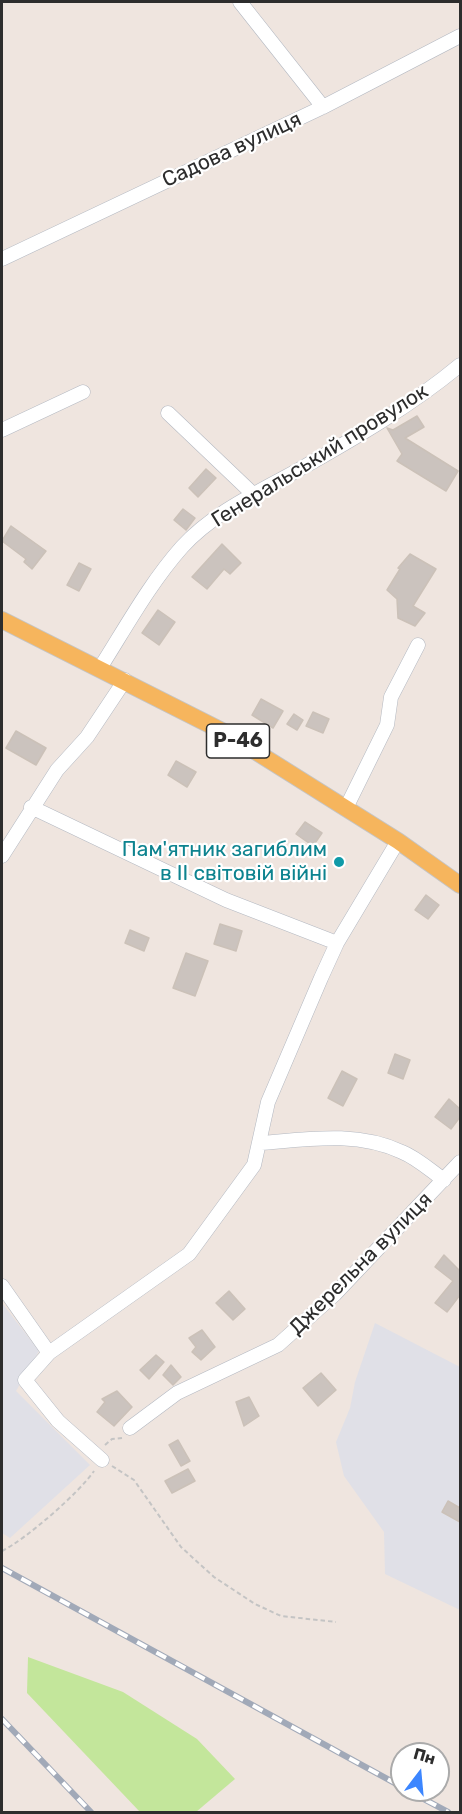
<!DOCTYPE html>
<meta charset="utf-8">
<style>
body{margin:0}
#map{position:relative;width:462px;height:1814px;overflow:hidden;background:#efe5df;font-family:Rubik,sans-serif}
canvas{display:block}
.frame{position:absolute;inset:0;border:3px solid #2d2d2d;pointer-events:none}
.north{position:absolute;left:390px;top:1742px;width:60px;height:60px;box-sizing:border-box;background:#fff;border:2px solid #ababab;border-radius:50%;rotate:16deg;font-size:16px;font-weight:700;line-height:24px;text-align:center;color:#2d2d2d}
.north::after{content:'';display:block;margin:auto;width:21px;height:27px;background:#3c86ff;clip-path:polygon(50% 0,100% 100%,50% 72%,0 100%)}
</style>
<div id="map">
<canvas width="462" height="1814"></canvas>
<div class="frame"></div>
<div class="north">Пн</div>
</div>
<script>
const c = document.querySelector('canvas').getContext('2d');
c.lineJoin = 'round';
function fill(path, color) { c.fillStyle = color; c.fill(path, 'evenodd'); }
function strokePath(path, color, width, dash) { c.strokeStyle = color; c.lineWidth = width; c.lineCap = dash ? 'butt' : 'round'; c.setLineDash(dash || []); c.stroke(path); }
function write(font, color, halo, rows, align = 'center') {
  c.font = font + ' Rubik,sans-serif'; c.lineWidth = 4.5; c.setLineDash([]); c.textBaseline = 'middle'; c.strokeStyle = halo; c.fillStyle = color; for (const [text, x, y, turn = 0] of rows) {
    c.save(); c.translate(x, y); c.rotate((+turn || 0) * Math.PI / 180); c.textAlign = isNaN(turn) ? turn : align; if (halo) c.strokeText(text, 0, 0); c.fillText(text, 0, 0); c.restore();
  }
}
fill(new Path2D(`
 M2,1303L39,1351L16,1391L90,1465L10,1538L2,1533Z
 M375,1323L460,1367V1610L385,1574L384,1532L344,1476L336,1442L350,1408L355,1382Z`), '#e0e0e7');
fill(new Path2D(`
 M28,1657L123,1692L197,1739L235,1779L196,1812H140L27,1693Z`), '#c3e69b');
const building = new Path2D(`
 M417,416L424,427L405,438L458,471L446,491L397,461L402,454L387,428L393,430Z
 M206,469L216,478L198,497L189,488Z
 M183,509L195,518L186,530L174,520Z
 M11,526L46,551L32,569L24,562L26,559L2,541Z
 M222,544L241,563L230,574L224,569L207,589L192,577Z
 M410,554L436,569L413,606L425,613L415,626L398,618L397,599L387,590L400,569L398,568Z
 M79,563L91,569L79,591L67,585Z
 M158,610L175,622L159,645L142,633Z
 M261,699L283,711L273,728L252,715Z
 M313,712L329,719L323,733L306,726Z
 M294,714L303,720L297,730L287,724Z
 M16,731L46,748L36,765L6,748Z
 M176,761L196,772L187,787L168,775Z
 M305,822L322,833L313,846L296,834Z
 M426,895L439,905L428,919L415,910Z
 M220,924L242,931L236,951L214,944Z
 M130,930L149,938L144,951L125,943Z
 M186,953L208,961L195,996L173,988Z
 M395,1054L410,1060L403,1079L388,1073Z
 M342,1071L357,1079L343,1106L328,1098Z
 M449,1099L460,1109V1117L451,1129L435,1117Z
 M444,1255L460,1271V1295L447,1312L435,1303L453,1281L435,1267Z
 M229,1291L245,1309L233,1320L216,1303Z
 M202,1330L215,1347L201,1360L192,1352L196,1347L189,1338Z
 M156,1355L164,1362L149,1379L140,1370Z
 M171,1365L181,1377L173,1385L163,1375Z
 M321,1373L336,1390L318,1406L303,1388Z
 M117,1391L132,1407L114,1426L97,1412L105,1402L102,1399Z
 M249,1397L259,1416L244,1426L236,1402Z
 M178,1440L190,1461L181,1466L169,1445Z
 M188,1469L195,1481L172,1493L165,1481Z
 M448,1501L460,1508V1522L442,1512Z`);
fill(building, '#cbc3be');
strokePath(building, '#cbc1b8', 1.5);
const minor = new Path2D(`
 M240,2L323,107
 M2,259L323,107L460,36
 M168,413L254,495
 M2,430L83,392
 M100,668C126,627 150,583 182,547C214,512 259,492 300,469C355,438 412,405 460,365
 M31,807L226,900L337,943
 M346,808L387,725L391,697L418,645
 M2,856L57,770L87,737L125,680
 M261,1143C309,1139 357,1131 402,1152C417,1158 431,1171 444,1180
 M2,1286L49,1353
 M130,1428L177,1393L278,1345L335,1294L460,1162
 M102,1460L58,1421L25,1380L49,1353L189,1254L254,1165L268,1102L321,978L337,943L398,841`);
const major = new Path2D(`
 M2,620L226,733L398,841L460,885`);
strokePath(minor, '#b3b8c1', 15);
strokePath(major, '#c4c4c4', 18);
strokePath(new Path2D(`
 M105,1445L112,1439L122,1438
 M112,1466L134,1480L181,1547L214,1577L255,1604L281,1616L336,1622
 M2,1551C25,1540 80,1492 94,1471`), '#c4c4c4', 2, [4.5, 3]);
strokePath(minor, '#fff', 14);
strokePath(major, '#f6b55d', 16);
const rail = new Path2D(`
 M2,1568L402,1787
 M2,1719L91,1812
 M407,1790L448,1812`);
strokePath(rail, '#a1a9b8', 6);
strokePath(rail, '#fff', 4, [11]);
for (const [x, y, r, color] of [
 [339,862,6,"#0f9aa8"]
]) { const dot = new Path2D(); dot.arc(x, y, r, 0, 2 * Math.PI); c.fillStyle = color; c.fill(dot); strokePath(dot, '#fff', 2); }
for (const [x, y, w] of [
 [238,741,63]
]) { const box = new Path2D(); box.roundRect(x - w / 2, y - 17, w, 34, 4.5); c.fillStyle = '#fff'; c.fill(box); strokePath(box, '#2d2d2d', 1.5); }
write('bold 20px', '#2d2d2d', null, [
 ["Р-46",238,741]
]);
write('21px', '#2d2d2d', '#fff', [
 ["Садова вулиця",232,150,-25],
 ["Генеральський провулок",320,456,-32],
 ["Джерельна вулиця",361,1264,-45]
]);
write('21px', '#0d838f', '#fff', [
 ["Пам'ятник загиблим",327,850],
 ["в II світовій війні",327,874]
], 'right');
</script>
